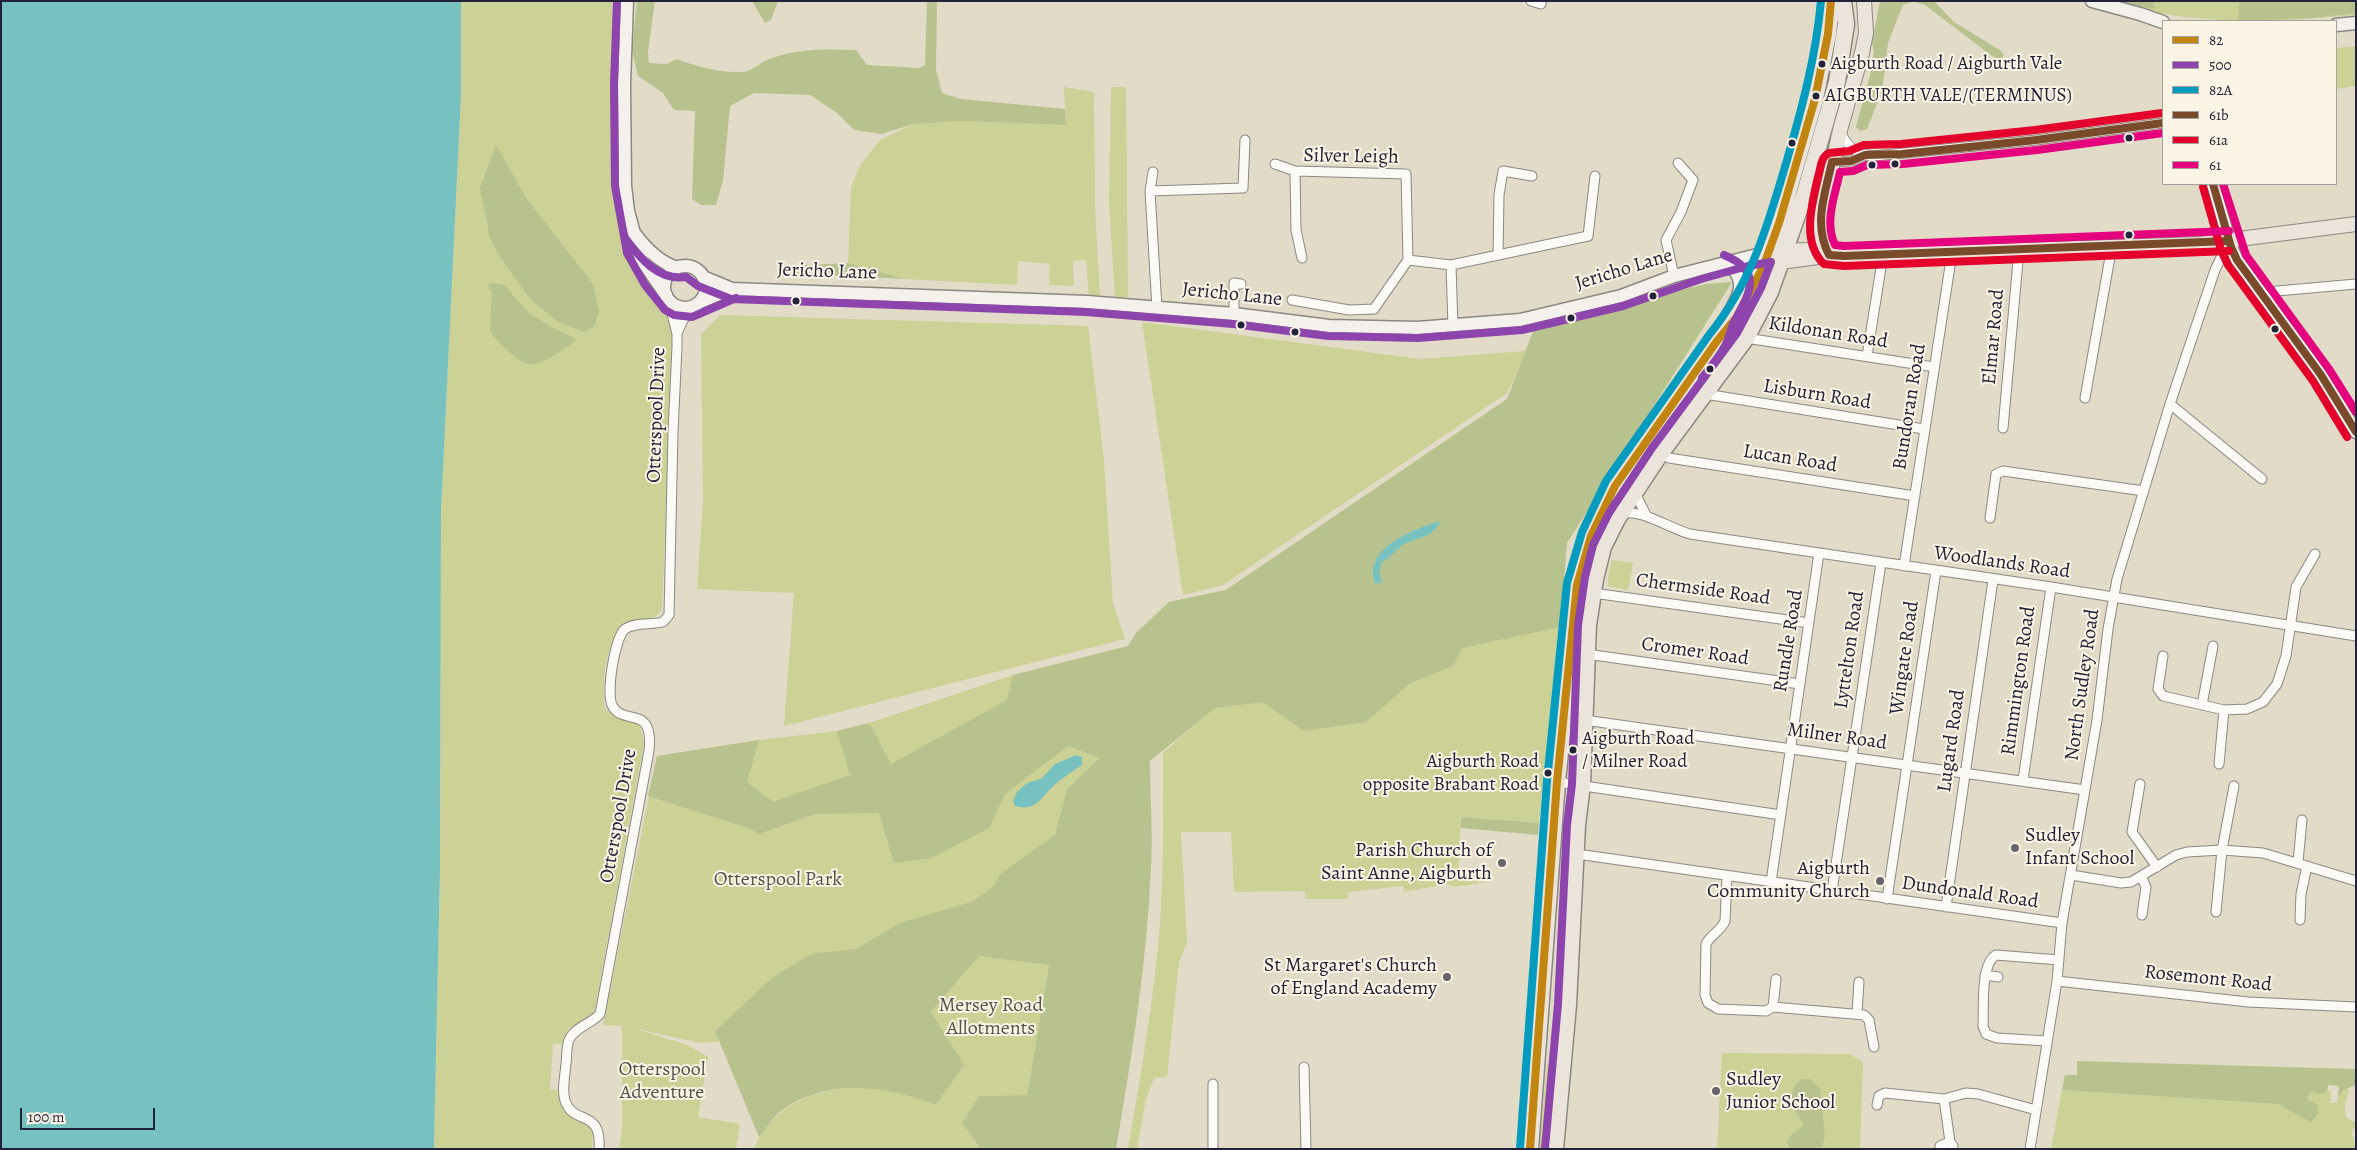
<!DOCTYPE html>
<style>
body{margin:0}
#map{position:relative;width:2357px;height:1150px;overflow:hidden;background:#e2dbc8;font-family:Alegreya,serif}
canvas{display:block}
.frame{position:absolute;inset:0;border:2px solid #22223b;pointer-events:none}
.legend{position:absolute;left:2162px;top:20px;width:175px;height:165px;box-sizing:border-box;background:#fcf5e5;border:1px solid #a5a1a1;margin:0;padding:6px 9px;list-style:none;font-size:15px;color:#22223b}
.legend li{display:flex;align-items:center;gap:10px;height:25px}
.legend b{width:25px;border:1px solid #a5a1a1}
.scale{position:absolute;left:20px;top:1108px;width:135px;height:22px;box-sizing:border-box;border:2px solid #22223b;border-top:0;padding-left:6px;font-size:15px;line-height:18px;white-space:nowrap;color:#22223b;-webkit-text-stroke:4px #fcf5e5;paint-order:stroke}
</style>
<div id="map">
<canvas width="2357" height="1150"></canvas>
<div class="frame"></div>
<ul class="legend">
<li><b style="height:6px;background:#c2850f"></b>82</li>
<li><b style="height:6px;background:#8e44ad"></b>500</li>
<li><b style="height:6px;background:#039cbf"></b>82A</li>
<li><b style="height:6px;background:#7a4b2a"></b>61b</li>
<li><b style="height:6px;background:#e4002b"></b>61a</li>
<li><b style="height:6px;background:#e5007d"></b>61</li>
</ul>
<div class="scale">100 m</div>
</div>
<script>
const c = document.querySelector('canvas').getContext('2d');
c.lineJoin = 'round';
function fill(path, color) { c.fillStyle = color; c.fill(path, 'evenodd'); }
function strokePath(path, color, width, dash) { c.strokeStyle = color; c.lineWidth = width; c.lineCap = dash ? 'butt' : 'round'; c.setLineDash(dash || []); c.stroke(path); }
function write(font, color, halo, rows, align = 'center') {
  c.font = font + ' Alegreya,serif'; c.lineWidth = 4; c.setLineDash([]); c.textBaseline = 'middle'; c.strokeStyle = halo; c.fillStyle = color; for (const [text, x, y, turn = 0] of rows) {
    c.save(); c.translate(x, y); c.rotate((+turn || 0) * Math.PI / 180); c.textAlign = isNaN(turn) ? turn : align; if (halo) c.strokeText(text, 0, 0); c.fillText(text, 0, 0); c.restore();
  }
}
fill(new Path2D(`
 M461,1H623L618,86L622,204L658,294L668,312L673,341L662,607C657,624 636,619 621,624C606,648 601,681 605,709C628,723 641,712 644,744L595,1009L590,1017L568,1029V1045L553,1043L550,1089L564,1091L559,1097C568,1120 580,1115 593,1131L592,1149H434L440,868L441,511L461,95Z
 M2109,1H2356V15C2272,23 2190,26 2109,1Z
 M2356,46V86L2336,89V48Z
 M1064,87L1094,92L1095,206L1100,298L1089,297L1086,260L1073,261L1074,286L1049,285L1050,264L1018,261L1017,285L905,279L848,263L851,187L861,164L880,140L913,124L960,121L1066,125Z
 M1111,87H1126L1128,297L1115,298L1109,203Z
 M1732,282L1567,543L1539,823L1461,817L1458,880L1489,882L1454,887L1448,884L1404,892L1403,886L1348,892L1349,899H1305V891L1234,892L1231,832H1181L1187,942L1179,962L1167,1077L1154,1078L1146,1099L1137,1149H1128C1141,1074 1154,999 1160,924C1164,867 1163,810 1163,753L1200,720L1150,761L1053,878L787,1035L701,1043L633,1028L687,1045L708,1057L698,1117L740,1124L736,1149H619L622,1129V1026L603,1025L657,756L759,740L837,731L869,723L1013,675L1128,646L1136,633L1169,602L1226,590L1507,399L1519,369L1507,393L1223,585L1183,595L1142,322L1420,359L1525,351L1537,322L1707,284Z
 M720,315L1088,326L1104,460L1113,603L1125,639L784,726L794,593L697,589L703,501L701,334Z
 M1612,560L1633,563L1628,590L1608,586V576Z
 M979,956L1049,964L1027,1095L979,1096L962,1123L981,1149H754C778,1090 851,1078 907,1094C917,1097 926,1101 936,1105L963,1065L931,1012Z
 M1722,1053L1850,1054L1863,1062L1860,1149H1717Z
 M1559,1064L1553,1149H1539L1547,1065Z
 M2346,1088L2349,1090L2345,1107L2346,1117L2354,1122L2356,1121V1129L2353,1128L2352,1134L2356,1149H2051L2062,1090L2278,1104L2313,1123L2318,1114V1105L2307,1099L2311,1091H2331L2330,1103H2337L2338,1094Z`), '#ccd195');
fill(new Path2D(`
 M637,1H655L648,52L649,63L667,64L676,59C696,66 719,73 741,72C753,72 761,61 772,58C800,48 827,49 856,50L867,65L919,68L925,65L927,1H937L936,70L942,93L961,99L1065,109L1066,125L960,121L913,124L882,134L854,130L837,113L810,95L754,93L730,106L723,181L716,205H701L692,199L695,111L674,110L663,93L638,76L632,50Z
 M752,1H778L771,20L765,23Z
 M1880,1H1934L1954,22L2000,50L2004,56L2000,60L1992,56L1925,5L1913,1L1903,5L1888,43L1882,91L1867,129L1860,131L1856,127L1870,75L1874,51L1872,43Z
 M2117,1H2153L2155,9L2135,7Z
 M2239,1H2356V13L2310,18L2238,21Z
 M496,145L526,198L593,284L599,312L594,327L584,332L557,321L531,300L498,254L490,238L480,188Z
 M848,263L905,279L784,273L783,266Z
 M1732,282L1567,543L1560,627L1462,648L1453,666L1410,683L1366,722L1304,731L1263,702L1215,708L1150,761C1150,796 1153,832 1151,867C1147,962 1132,1055 1116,1149H981L962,1123L979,1096L1027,1095L1049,965L979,956L931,1012L964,1065L936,1105C886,1086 827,1077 781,1111C773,1117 766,1129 759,1137L715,1031L772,978L811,954L856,949L900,923L974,901L994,886L1000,874L1055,835L1067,789L1100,758L1068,746L1005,794L989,828L932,858L894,863L879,813L815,814L759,834L748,828L648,796L657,756L759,740L747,782L773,802L850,775L837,731L869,723L891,764L1007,700L1013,675L1128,646L1136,633L1169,602L1226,590L1507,399L1537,322L1707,284Z
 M489,283L504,285L529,313L553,328L577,339C568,347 541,366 529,364C516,362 499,341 490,332L492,291L489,289Z
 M1461,817L1539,823L1538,835L1461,828Z
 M2077,1061L2356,1069V1085L2343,1090L2340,1095L2338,1094L2339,1086L2328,1085L2327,1092L2316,1094L2311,1091L2307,1099L2318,1105V1114L2312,1123L2278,1104L2062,1090L2065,1075H2077Z
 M1802,1079H1810L1820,1089L1825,1136L1822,1147L1791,1149L1787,1142L1791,1135L1804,1125C1793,1108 1783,1094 1802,1079Z`), '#b7c28f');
fill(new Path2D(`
 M1,1H461V95L441,511L440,868L434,1149H1Z
 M1441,521C1428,542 1418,535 1401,546C1394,551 1390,558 1382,562L1379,573L1382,579L1380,583H1375C1362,548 1416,528 1441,521Z
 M1076,755L1082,757V765C1073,771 1062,778 1053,786C1041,798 1035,812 1015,806L1013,801L1017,792L1027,783L1041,779L1055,764Z`), '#77c2c1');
const street = new Path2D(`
 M1531,1L1541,4V1
 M1840,130C1846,147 1857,155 1874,156L2036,140L2163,123
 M1832,162L1851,161L1865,155
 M1275,164L1295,171
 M1153,172L1150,191L1157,308
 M1150,191L1243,188L1245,140
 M1498,255L1499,195L1503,171L1532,176
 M1302,258L1296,230L1295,171L1406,174L1408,260L1451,265L1588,236L1595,176
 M1451,265L1453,327
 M1674,276L1666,240L1681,212L1693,180L1678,163
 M2266,298L2277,291L2356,284
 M1292,300L1349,310L1374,309L1408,260
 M1234,314V283L1241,284
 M677,333L683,320L695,305
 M1746,338L1934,367
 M1867,356L1883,255
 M1705,394L1924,429
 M2085,398L2112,246
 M2170,404L2262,479
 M2003,428L2019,250
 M1660,454L1669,458L1915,496
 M1636,490L1638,499L1646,515
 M1621,514C1638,507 1671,529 1690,534L2051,587L2356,636
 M1990,518L1996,474L2003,471L2144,491
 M1904,566L1952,253
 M1593,593L1809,623
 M1586,654L1800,684
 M2163,656L2158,689L2163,696L2224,710L2247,709L2263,702L2277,684L2286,656L2296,587L2315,554
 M2202,705L2213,646
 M1584,720L2085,790
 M2219,764L2224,710
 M2023,780L2051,587
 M1557,782L1781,815
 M2140,784L2132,832L2157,867
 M1577,854L2062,923
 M2298,862L2302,820
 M2071,875L2121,883L2131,882L2176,855L2187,852L2222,850L2263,853L2356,881
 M2141,876L2146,887L2142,915
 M1727,877L1725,921C1721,931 1710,935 1706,944L1705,995L1708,1003L1718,1009L1766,1011L1773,1007L1864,1015L1869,1020L1874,1047
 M1771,882L1819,553
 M1832,891L1881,563
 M1887,899L1936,571
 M1946,907L1993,580
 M2216,912L2222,850L2234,786
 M2300,920L2301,894L2307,866
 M1985,975L1998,977
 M2057,981L2248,1002L2356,1007
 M1773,1007L1776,979
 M1857,1013L1859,982
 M2047,1041L1997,1038L1986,1034L1983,1026C1984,1009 1980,964 1996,955L2059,960
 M1304,1067L1306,1149
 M1213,1084V1149
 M1944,1099L1950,1142
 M1877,1105L1879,1096L1885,1093L1944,1099L1966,1093L1978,1094L2036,1110
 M1940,1146L1950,1142L1953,1146
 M599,1149C602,1109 575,1125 566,1103C561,1092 565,1076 566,1064C567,1057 566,1044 570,1038C577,1026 591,1024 600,1014L649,751C654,704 625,726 613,707C605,695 615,637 625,629C635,622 651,625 663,622L669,615L673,432L677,347V334L668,298
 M2030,1149L2057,981L2062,923L2097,720L2108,629L2117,579L2170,404L2215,270L2229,241`);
const secondary = new Path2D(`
 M627,1L624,84L625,186L628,211L641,259L666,295
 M2092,1L2140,14L2163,22
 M2336,25L2356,23
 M2213,184L2231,247L2237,260L2321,375L2356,432
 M635,234C646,249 659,262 677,268
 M664 287a21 21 0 1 1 42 0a21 21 0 1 1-42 0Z
 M1729,268H1746L1764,265
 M703,277L732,289L1087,302L1234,314L1329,326L1417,328L1520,320L1621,296L1674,276L1769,252
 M700,302L732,289
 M1719,334C1725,313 1753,289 1733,269`);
const primary = new Path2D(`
 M1775,251L1811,250L1829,255L1844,256L2200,244L2356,224
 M1829,255L1821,240V216L1840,130L1862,53L1866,33L1864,1
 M1773,263L1818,257`);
const highway = new Path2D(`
 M1530,1149L1557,782L1577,585L1591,536L1615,486L1717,341L1736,318L1764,265L1779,223L1815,99L1828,34L1831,1
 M1555,1149L1568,1005L1577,825L1582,785L1588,625L1595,579L1603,547L1617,519L1660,454L1746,338L1770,292L1805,193L1837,82L1846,24L1843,1`);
strokePath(street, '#8b8882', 11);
strokePath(secondary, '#8b8882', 15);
strokePath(primary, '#8b8882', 16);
strokePath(highway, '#8b8882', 19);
strokePath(street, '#fbfaf7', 9);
strokePath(secondary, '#f4f1ec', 12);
strokePath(primary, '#ebe4da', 14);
strokePath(highway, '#ebe4da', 16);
strokePath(new Path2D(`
 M1530,1149L1557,782L1577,585L1591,536L1615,486L1717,341L1736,318L1764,265L1779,223L1815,99L1828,34L1831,1`), '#c2850f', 8);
strokePath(new Path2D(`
 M617,1L614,84L615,186L627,253L645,285L665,310L674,315L692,317L736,298
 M625,238C640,258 658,281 686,277L698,286L731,299L1086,312L1233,324L1328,336L1418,338L1522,330L1623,306L1701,279L1748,266L1771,262L1761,288L1737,333L1652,448L1609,513L1593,545L1585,577L1578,625L1572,784L1567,825L1558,1004L1545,1148
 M1702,378C1710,368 1719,357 1725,346C1729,339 1730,331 1733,324C1749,294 1765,272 1724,255`), '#8e44ad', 8);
strokePath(new Path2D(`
 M1520,1148L1547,781L1567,583L1582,532L1606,481L1709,335C1752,282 1768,225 1787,160C1802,108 1816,56 1821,1`), '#039cbf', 8);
strokePath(new Path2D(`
 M2163,123L2036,140L1902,154L1865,155L1851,161L1832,162C1825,194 1813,224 1829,255L1844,256L2229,241
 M2213,184L2231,247L2237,260L2321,375L2356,432`), '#7a4b2a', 8);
strokePath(new Path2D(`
 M2162,113L2035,130L1901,144L1864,145L1849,151L1829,153C1820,158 1821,168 1818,177C1812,203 1801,243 1824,264L1844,266L2229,251
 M2203,187L2221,250L2228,265L2313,381L2347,437`), '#e4002b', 8);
strokePath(new Path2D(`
 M2163,133L2037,150L1903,164L1867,165L1853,171L1840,172C1835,195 1824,222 1835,245L1844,246L2229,231
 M2223,184L2246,255L2329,369L2356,412`), '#e5007d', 8);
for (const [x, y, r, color] of [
 [1822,64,4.5,"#22223b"],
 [1816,96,4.5,"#22223b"],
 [2129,138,4.5,"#22223b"],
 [1792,143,4.5,"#22223b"],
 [1895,164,4.5,"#22223b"],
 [1872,165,4.5,"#22223b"],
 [2129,235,4.5,"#22223b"],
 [1653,296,4.5,"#22223b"],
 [796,301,4.5,"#22223b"],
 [1571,318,4.5,"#22223b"],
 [1241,325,4.5,"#22223b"],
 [2275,329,4.5,"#22223b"],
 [1295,332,4.5,"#22223b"],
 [1710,369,4.5,"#22223b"],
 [1573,750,4.5,"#22223b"],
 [1548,773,4.5,"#22223b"],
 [2015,848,5,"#65636c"],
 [1502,863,5,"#65636c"],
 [1880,881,5,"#65636c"],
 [1447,977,5,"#65636c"],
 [1716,1091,5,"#65636c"]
]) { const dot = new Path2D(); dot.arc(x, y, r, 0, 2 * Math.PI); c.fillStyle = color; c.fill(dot); strokePath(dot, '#fcf5e5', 2); }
write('19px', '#22223b', '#fcf5e5', [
 ["Aigburth Road / Aigburth Vale",1831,64],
 ["AIGBURTH VALE/(TERMINUS)",1825,96],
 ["Aigburth Road",1582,739],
 ["/ Milner Road",1582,762],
 ["Aigburth Road",1539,762,"right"],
 ["opposite Brabant Road",1539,785,"right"]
], 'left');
write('20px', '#22223b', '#fcf5e5', [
 ["Silver Leigh",1351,157,1],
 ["Jericho Lane",1624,270,-17],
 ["Jericho Lane",827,272,2],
 ["Jericho Lane",1232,295,6],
 ["Kildonan Road",1828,333,9],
 ["Elmar Road",1994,337,-85],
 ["Lisburn Road",1817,395,9],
 ["Bundoran Road",1910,407,-81],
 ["Otterspool Drive",657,415,-88],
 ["Lucan Road",1790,459,9],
 ["Woodlands Road",2002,563,8],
 ["Chermside Road",1703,590,8],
 ["Rundle Road",1789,641,-81],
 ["Lyttelton Road",1850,650,-82],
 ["Cromer Road",1695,652,8],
 ["Wingate Road",1905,658,-82],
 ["Rimmington Road",2019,681,-82],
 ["North Sudley Road",2083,685,-82],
 ["Milner Road",1837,737,8],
 ["Lugard Road",1952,741,-82],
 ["Otterspool Drive",619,816,-80],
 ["Dundonald Road",1970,893,8],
 ["Rosemont Road",2208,979,6]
]);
write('20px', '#22223b', '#fcf5e5', [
 ["Sudley",2025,836,"left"],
 ["Infant School",2025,859,"left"],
 ["Parish Church of",1492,851],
 ["Saint Anne, Aigburth",1492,874],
 ["Aigburth",1870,869],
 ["Community Church",1870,892],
 ["St Margaret's Church",1437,966],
 ["of England Academy",1437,989],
 ["Sudley",1726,1080,"left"],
 ["Junior School",1726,1103,"left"]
], 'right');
write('20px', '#50544a', '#fcf5e5', [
 ["Otterspool Park",778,880],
 ["Mersey Road",991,1006],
 ["Allotments",991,1029],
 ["Otterspool",662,1070],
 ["Adventure",662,1093]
]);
</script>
